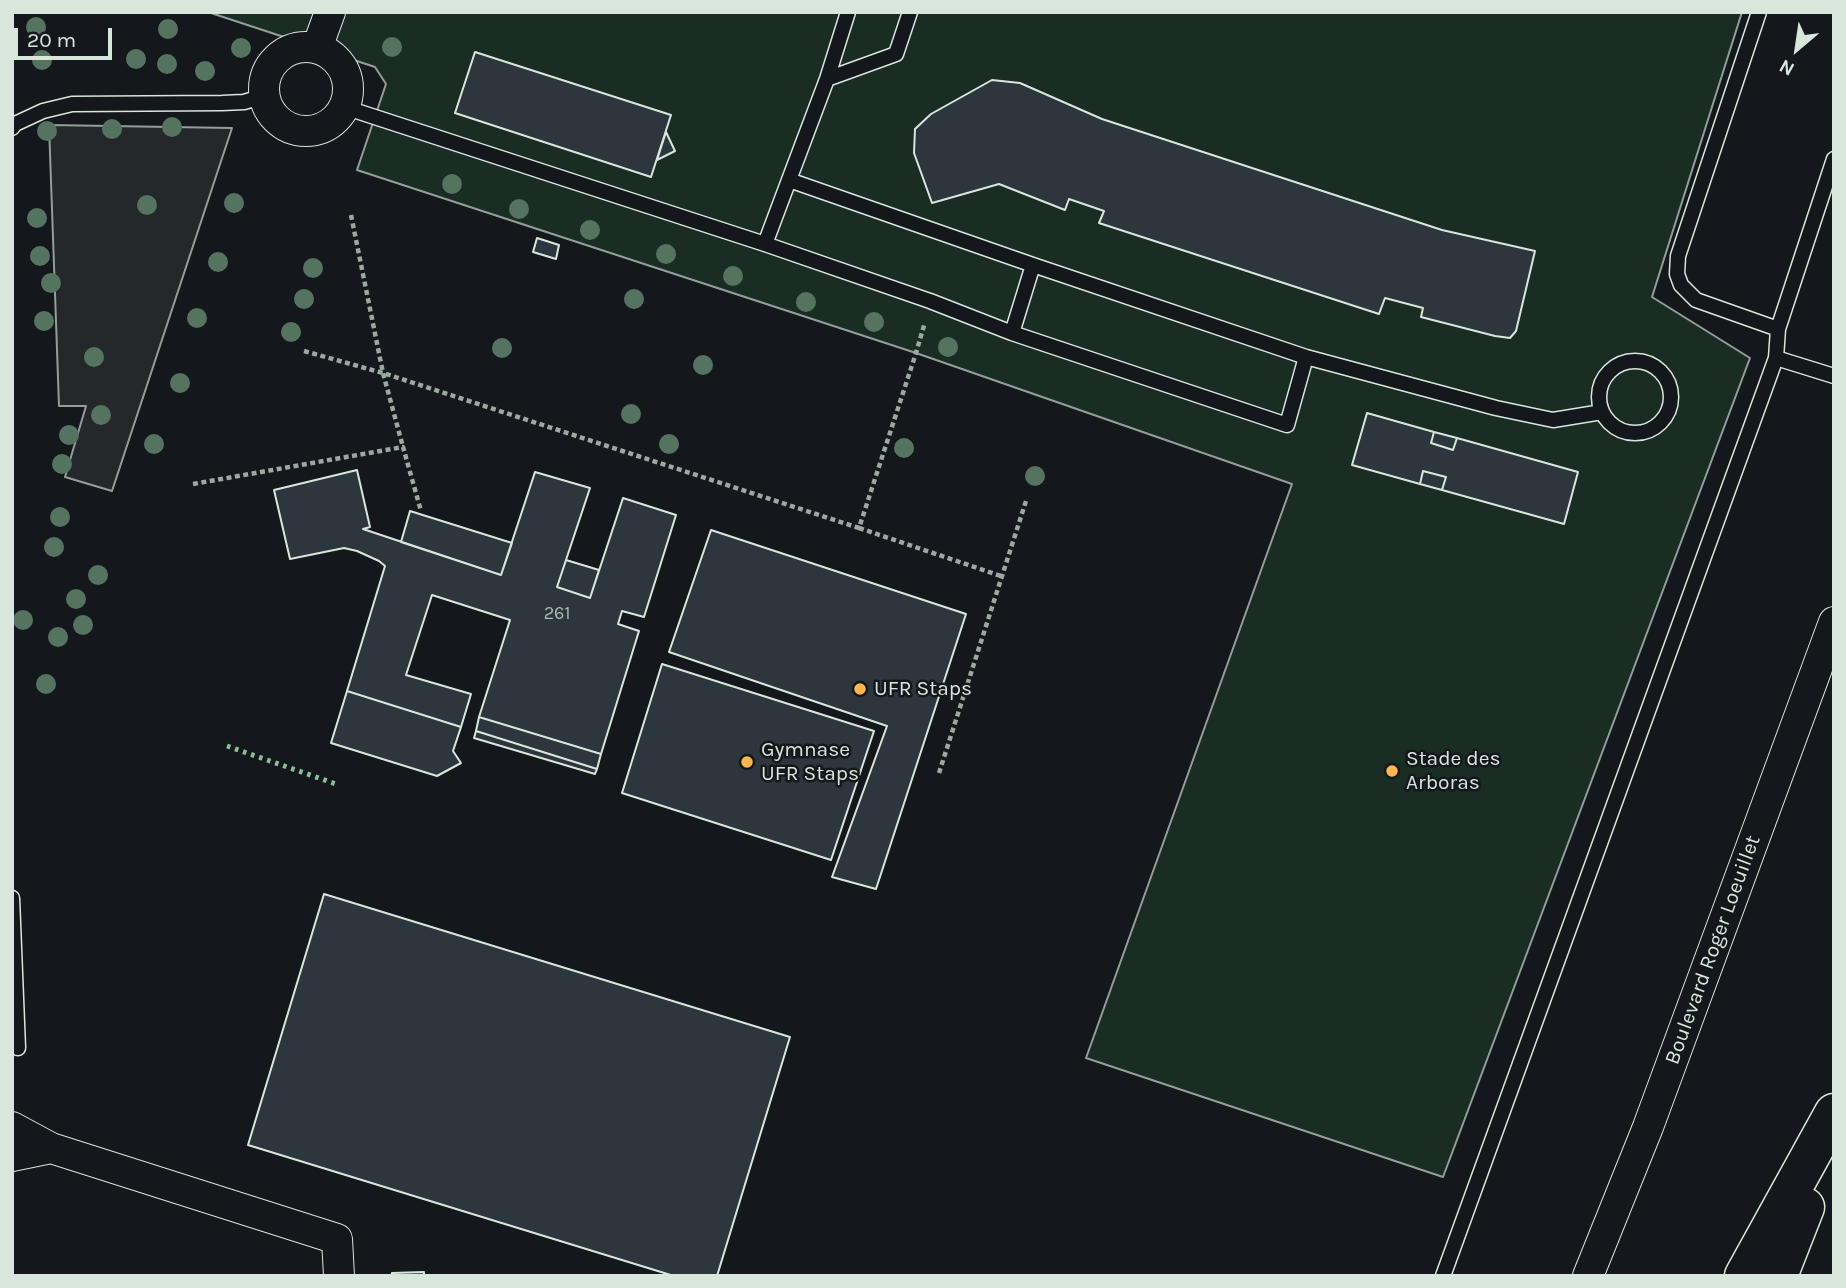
<!DOCTYPE html>
<style>
body{margin:0}
#map{position:relative;width:1846px;height:1288px;overflow:hidden;background:#14181c;font-family:Karla,sans-serif}
canvas{display:block}
.frame{position:absolute;inset:0;border:14px solid #d8e6dc;pointer-events:none}
.north{position:absolute;left:1762px;top:14px;width:70px;height:70px;-webkit-text-stroke:5px #14181c;paint-order:stroke;rotate:209deg;font-size:19px;font-weight:700;line-height:28px;text-align:center;color:#d8e6dc}
.north::after{content:'';display:block;margin:auto;width:24px;height:32px;background:#d8e6dc;clip-path:polygon(50% 0,100% 100%,50% 72%,0 100%)}
.scale{position:absolute;left:14px;top:28px;width:98px;height:32px;box-sizing:border-box;border:4px solid #d8e6dc;border-top:0;padding-left:9px;font-size:21px;line-height:24px;white-space:nowrap;color:#d8e6dc;-webkit-text-stroke:5px #14181c;paint-order:stroke}
</style>
<div id="map">
<canvas width="1846" height="1288"></canvas>
<div class="frame"></div>
<div class="north">N</div>
<div class="scale">20 m</div>
</div>
<script>
const c = document.querySelector('canvas').getContext('2d');
c.lineJoin = 'round';
function fill(path, color) { c.fillStyle = color; c.fill(path, 'evenodd'); }
function strokePath(path, color, width, dash) { c.strokeStyle = color; c.lineWidth = width; c.lineCap = dash ? 'butt' : 'round'; c.setLineDash(dash || []); c.stroke(path); }
function write(font, color, halo, rows, align = 'center') {
  c.font = font + ' Karla,sans-serif'; c.lineWidth = 5; c.setLineDash([]); c.textBaseline = 'middle'; c.strokeStyle = halo; c.fillStyle = color; for (const [text, x, y, turn = 0] of rows) {
    c.save(); c.translate(x, y); c.rotate((+turn || 0) * Math.PI / 180); c.textAlign = isNaN(turn) ? turn : align; if (halo) c.strokeText(text, 0, 0); c.fillText(text, 0, 0); c.restore();
  }
}
const green = new Path2D(`
 M208,12H1742L1652,297L1750,358L1443,1177L1086,1058L1292,484L916,353L357,170L386,84L375,67Z`);
fill(green, '#1a2d24');
strokePath(green, '#939e99', 2);
const parking = new Path2D(`
 M49,125L232,128L112,491L65,477L86,406H59Z`);
fill(parking, '#24282b');
strokePath(parking, '#939e99', 2);
const building = new Path2D(`
 M475,52L671,115L651,177L455,113Z
 M992,80L1020,83L1102,119L1442,230L1535,251L1516,331L1510,338L1495,336L1421,317L1423,308L1385,298L1379,314L1099,223L1104,211L1069,199L1065,210L999,184L932,203L914,153L915,129L931,114Z
 M666,132L675,151L657,160Z
 M537,238L559,245L556,259L533,252Z
 M1367,413L1434,432L1431,443L1453,450L1457,438L1578,472L1564,524L1442,490L1446,477L1423,471L1420,484L1352,465Z
 M1434,432L1457,438L1453,450L1431,443Z
 M357,470L370,527L363,529L501,575L535,472L590,488L557,587L590,598L623,498L676,515L644,617L622,611L618,624L639,631L601,754L479,717L510,620L432,595L406,675L471,694L461,727L347,691L385,566L379,561L357,551L344,548L290,559L274,490Z
 M1423,471L1446,477L1442,490L1420,484Z
 M410,511L512,543L501,575L401,542Z
 M711,530L966,614L876,889L832,877L887,726L669,652Z
 M566,560L599,570L590,598L557,587Z
 M662,664L874,731L831,860L622,793Z
 M347,691L461,727L453,751L461,763L437,776L331,743Z
 M479,717L601,754L597,769L476,731Z
 M476,731L597,769L595,774L474,738Z
 M324,894L790,1037L717,1276H674L248,1145Z
 M424,1272V1276H392V1273Z`);
fill(building, '#2c363c');
strokePath(building, '#d8e6dc', 2);
const lane = new Path2D(`
 M1759,12L1678,256L1677,274L1681,285L1696,300L1778,329
 M827,79L848,12
 M344,107L765,244L930,301L1012,333L1287,425L1306,357
 M12,128L15,124L43,111L72,104L222,103L244,102L264,96
 M1834,159L1778,329L1776,358L1834,376
 M789,180L827,79L896,54L910,12
 M765,244L789,180L1033,265L1306,357L1496,408L1553,420L1602,412
 M1012,333L1033,265
 M1599 397a36 36 0 1 1 72 0a36 36 0 1 1-72 0Z
 M12,898L18,1048
 M1443,1276L1776,358`);
const street = new Path2D(`
 M264 89a42 42 0 1 1 84 0a42 42 0 1 1-84 0Z
 M317,48L330,12
 M12,1127L51,1148
 M12,1156L51,1148L337,1239L339,1276
 M1588,1276L1648,1127L1834,622`);
const highway = new Path2D(`
 M1744,1276L1834,1113
 M1778,1276L1805,1207`);
strokePath(lane, '#d8e6dc', 17);
strokePath(street, '#d8e6dc', 32);
strokePath(highway, '#d8e6dc', 41);
strokePath(new Path2D(`
 M351,215L383,373L403,447
 M304,351L383,373L859,528L916,353L925,322
 M193,484L403,447L421,511
 M859,528L1001,576
 M939,773L1026,501`), '#9da8a2', 4.5, [5, 3.5]);
strokePath(lane, '#14181c', 14);
strokePath(street, '#14181c', 30);
strokePath(highway, '#14181c', 38);
strokePath(new Path2D(`
 M227,746L336,784`), '#8ac095', 5, [3.5, 5]);
c.fillStyle = '#55745f';
for (const [x, y] of [
 [36,27],
 [168,29],
 [392,47],
 [241,48],
 [136,59],
 [42,60],
 [167,64],
 [205,71],
 [172,127],
 [112,129],
 [47,131],
 [452,184],
 [234,203],
 [147,205],
 [519,209],
 [37,218],
 [590,230],
 [666,254],
 [40,256],
 [218,262],
 [313,268],
 [733,276],
 [51,283],
 [304,299],
 [634,299],
 [806,302],
 [197,318],
 [44,321],
 [874,322],
 [291,332],
 [948,347],
 [502,348],
 [94,357],
 [703,365],
 [180,383],
 [631,414],
 [101,415],
 [69,435],
 [154,444],
 [669,444],
 [904,448],
 [62,464],
 [1035,476],
 [60,517],
 [54,547],
 [98,575],
 [76,599],
 [23,620],
 [83,625],
 [58,637],
 [46,684]
]) { c.beginPath(); c.arc(x, y, 10, 0, 2 * Math.PI); c.fill(); }
for (const [x, y, r, color] of [
 [860,689,7,"#ffb74d"],
 [747,762,7,"#ffb74d"],
 [1392,771,7,"#ffb74d"]
]) { const dot = new Path2D(); dot.arc(x, y, r, 0, 2 * Math.PI); c.fillStyle = color; c.fill(dot); strokePath(dot, '#14181c', 2.5); }
write('18px', '#adbab4', null, [
 ["261",557,614]
]);
write('21px', '#d8e6dc', '#14181c', [
 ["UFR Staps",874,689],
 ["Gymnase",761,750],
 ["UFR Staps",761,774],
 ["Stade des",1406,759],
 ["Arboras",1406,783]
], 'left');
write('21px', '#d8e6dc', '#14181c', [
 ["Boulevard Roger Loeuillet",1713,950,-70]
]);
</script>
